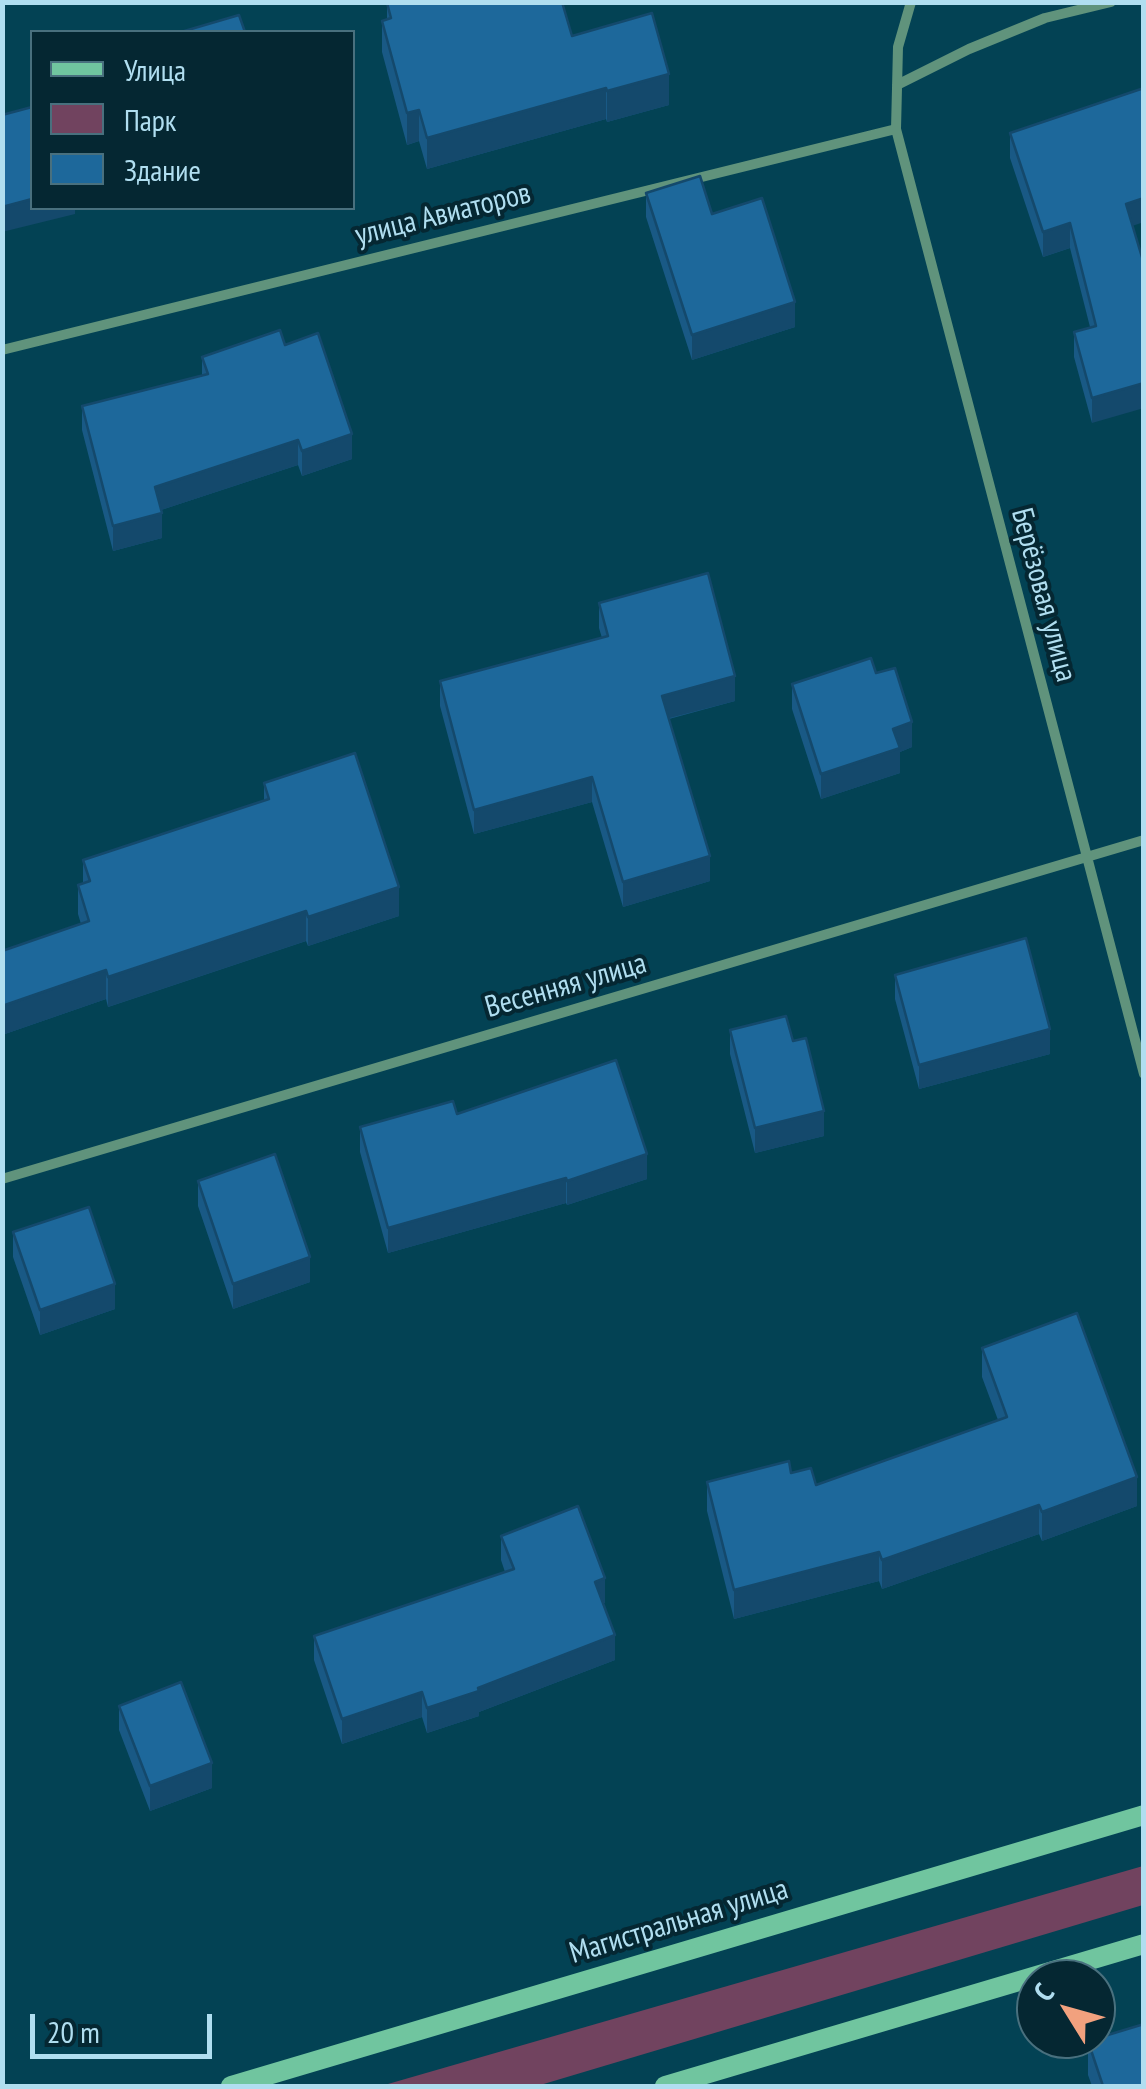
<!DOCTYPE html>
<meta charset="utf-8">
<style>
body{margin:0}
#map{position:relative;width:1146px;height:2089px;overflow:hidden;background:#034254;font-family:"PT Sans Narrow",sans-serif}
canvas{display:block}
.frame{position:absolute;inset:0;border:5px solid #b0def0;pointer-events:none}
.legend{position:absolute;left:30px;top:30px;width:325px;height:180px;box-sizing:border-box;background:#052732;border:2px solid #49707e;margin:0;padding:12px 18px;list-style:none;font-size:30px;color:#b0def0}
.legend li{display:flex;align-items:center;gap:20px;height:50px}
.legend b{width:50px;border:2px solid #49707e}
.north{position:absolute;left:1016px;top:1959px;width:100px;height:100px;box-sizing:border-box;background:#052732;border:2px solid #49707e;border-radius:50%;rotate:307deg;font-size:28px;font-weight:700;line-height:40px;text-align:center;color:#b0def0}
.north::after{content:'';display:block;margin:auto;width:35px;height:45px;background:#f2a17e;clip-path:polygon(50% 0,100% 100%,50% 72%,0 100%)}
.scale{position:absolute;left:30px;top:2014px;width:182px;height:45px;box-sizing:border-box;border:5px solid #b0def0;border-top:0;padding-left:12px;font-size:30px;line-height:35px;white-space:nowrap;color:#b0def0;-webkit-text-stroke:8px #052732;paint-order:stroke}
</style>
<div id="map">
<canvas width="1146" height="2089"></canvas>
<div class="frame"></div>
<ul class="legend">
<li><b style="height:12px;background:#70c59f"></b>Улица</li>
<li><b style="height:28px;background:#71435f"></b>Парк</li>
<li><b style="height:28px;background:#1d689b"></b>Здание</li>
</ul>
<div class="north">С</div>
<div class="scale">20 m</div>
</div>
<script>
const c = document.querySelector('canvas').getContext('2d');
c.lineJoin = 'round';
function fill(path, color) { c.fillStyle = color; c.fill(path, 'evenodd'); }
function strokePath(path, color, width, dash) { c.strokeStyle = color; c.lineWidth = width; c.lineCap = dash ? 'butt' : 'round'; c.setLineDash(dash || []); c.stroke(path); }
function write(font, color, halo, rows, align = 'center') {
  c.font = font + ' "PT Sans Narrow",sans-serif'; c.lineWidth = 8; c.setLineDash([]); c.textBaseline = 'middle'; c.strokeStyle = halo; c.fillStyle = color; for (const [text, x, y, turn = 0] of rows) {
    c.save(); c.translate(x, y); c.rotate((+turn || 0) * Math.PI / 180); c.textAlign = isNaN(turn) ? turn : align; if (halo) c.strokeText(text, 0, 0); c.fillText(text, 0, 0); c.restore();
  }
}
fill(new Path2D(`
 M1143,1866V1905L537,2086H381Z`), '#71435f');
strokePath(new Path2D(`
 M911,2L898,47L896,129L1144,1074
 M897,85L969,49L1045,18L1111,2
 M2,350L896,129
 M2,1179L1144,840`), '#60937c', 10);
strokePath(new Path2D(`
 M231,2086L1144,1815
 M665,2086L1144,1944`), '#70c59f', 20);
fill(new Path2D(`
 M387,3L572,36L669,105L607,122L606,119L427,169L419,141L407,145L382,52V21L387,19Z
 M1010,133L1133,226L1092,423L1074,357V332L1090,327L1070,248L1043,257L1010,158Z
 M646,193L712,214L795,327L692,360L646,217Z
 M285,345L352,459L302,476L298,465L161,510L162,538L113,551L82,430V406L202,375V357Z
 M599,603L735,701L669,719L710,881L623,907L592,802L474,834L440,706V681L602,638L599,628Z
 M876,673L912,747L900,752V773L821,799L792,709V684Z
 M264,783L399,916L308,946L306,941L108,1007L106,999L2,1035V951L81,924L78,914V885L83,883V860L264,800Z
 M895,975L1050,1054L919,1089L895,999Z
 M730,1030L793,1041L824,1136L755,1153L730,1054Z
 M457,1114L647,1179L567,1205L566,1203L388,1253L360,1152V1127Z
 M198,1181L310,1282L233,1309L198,1206Z
 M13,1232L115,1309L40,1335L13,1257Z
 M982,1348L1137,1506L1042,1541L1039,1534L882,1589L879,1581L734,1619L707,1511V1482L791,1473L816,1485L998,1420L982,1377Z
 M501,1536L605,1603H603L615,1660L479,1712V1716L427,1733L422,1717L342,1744L314,1660V1636L505,1572L501,1560Z
 M119,1706L212,1788L150,1811L119,1730Z
 M1088,2041L1144,2086H1092L1088,2075Z`), '#195985');
fill(new Path2D(`
 M669,74V105L607,122V91Z
 M606,88V119L427,169V138Z
 M419,110V141L407,145V113Z
 M1144,198V222L1126,228V204Z
 M32,199V208H75V214L2,232V207Z
 M1070,223V248L1043,257V232Z
 M795,302V327L692,360V335Z
 M1144,383V408L1092,423V398Z
 M352,434V459L302,476V451Z
 M298,440V465L155,512V487Z
 M162,513V538L113,551V526Z
 M735,676V701L662,720V696Z
 M912,722V747L900,752V773L821,799V774L893,729Z
 M592,777V802L474,834V810Z
 M710,856V881L623,907V882Z
 M399,887V916L308,946V917Z
 M306,911V941L108,1007V977Z
 M106,970V999L2,1035V1006Z
 M1050,1029V1054L919,1089V1065Z
 M824,1111V1136L755,1153V1128Z
 M647,1154V1179L567,1205V1181Z
 M566,1178V1203L388,1253V1228Z
 M310,1257V1282L233,1309V1284Z
 M115,1284V1309L40,1335V1310Z
 M1137,1477V1506L1042,1541V1512Z
 M1039,1505V1534L882,1589V1560Z
 M879,1552V1581L734,1619V1590Z
 M605,1578V1603L595,1607V1582Z
 M615,1635V1660L479,1712V1716L427,1733V1708Z
 M422,1692V1717L342,1744V1719Z
 M212,1763V1788L150,1811V1786Z`), '#14496c');
const building = new Path2D(`
 M388,2H562L572,36L652,13L669,74L607,91L606,88L427,138L419,110L407,113L382,21L391,18L387,3Z
 M239,15L245,32H181Z
 M1144,88V198L1126,204L1144,264V383L1092,398L1074,332L1096,326L1070,223L1043,232L1010,133Z
 M32,107V199L2,207V115Z
 M700,176L712,214L762,198L795,302L692,335L646,193Z
 M280,330L285,345L318,333L352,434L302,451L298,440L155,487L162,513L113,526L82,406L208,374L202,357Z
 M708,573L735,676L662,696L710,856L623,882L592,777L474,810L440,681L608,636L599,603Z
 M871,658L876,673L895,668L912,722L893,729L900,748L821,774L792,684Z
 M355,753L399,887L308,917L306,911L108,977L106,970L2,1006V951L89,921L78,885L90,881L83,860L269,799L264,783Z
 M1026,938L1050,1029L919,1065L895,975Z
 M786,1016L793,1041L806,1038L824,1111L755,1128L730,1030Z
 M616,1060L647,1154L567,1181L566,1178L388,1228L360,1127L453,1101L457,1114Z
 M275,1154L310,1257L233,1284L198,1181Z
 M89,1207L115,1284L40,1310L13,1232Z
 M1077,1313L1137,1477L1042,1512L1039,1505L882,1560L879,1552L734,1590L707,1482L789,1461L791,1473L811,1468L816,1485L1007,1417L982,1348Z
 M578,1506L605,1578L595,1582L615,1635L478,1688L479,1691L427,1708L422,1692L342,1719L314,1636L514,1569L501,1536Z
 M181,1682L212,1763L150,1786L119,1706Z
 M1144,2024V2086H1103L1088,2041Z`);
fill(building, '#1d689b');
strokePath(building, '#14496c', 2.5);
write('30px', '#b0def0', '#052732', [
 ["улица Авиаторов",443,215,-14],
 ["Берёзовая улица",1043,595,75],
 ["Весенняя улица",566,986,-16],
 ["Магистральная улица",679,1922,-17]
]);
</script>
